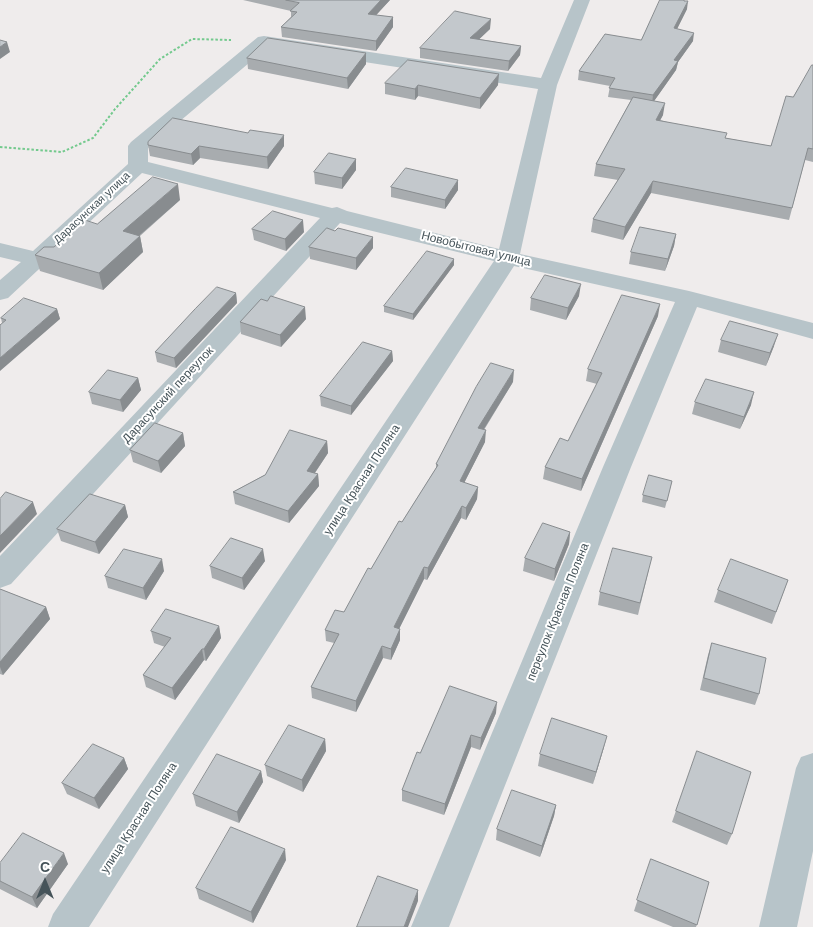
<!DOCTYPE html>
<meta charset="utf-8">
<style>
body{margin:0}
#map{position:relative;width:813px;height:927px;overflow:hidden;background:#efecec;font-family:"Work Sans",sans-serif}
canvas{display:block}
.north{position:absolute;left:20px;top:857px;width:50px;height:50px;-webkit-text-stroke:4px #fff;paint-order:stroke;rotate:0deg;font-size:14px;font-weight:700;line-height:20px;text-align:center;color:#455359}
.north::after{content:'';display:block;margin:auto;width:18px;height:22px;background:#455359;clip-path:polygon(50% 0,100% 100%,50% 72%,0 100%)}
</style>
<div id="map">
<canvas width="813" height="927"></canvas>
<div class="north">С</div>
</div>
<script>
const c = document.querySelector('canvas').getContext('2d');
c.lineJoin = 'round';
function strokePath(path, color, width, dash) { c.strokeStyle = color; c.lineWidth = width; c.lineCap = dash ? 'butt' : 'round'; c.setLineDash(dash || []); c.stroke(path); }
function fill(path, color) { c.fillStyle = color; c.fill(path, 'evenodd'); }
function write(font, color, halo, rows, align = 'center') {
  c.font = font + ' "Work Sans",sans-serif'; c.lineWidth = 4; c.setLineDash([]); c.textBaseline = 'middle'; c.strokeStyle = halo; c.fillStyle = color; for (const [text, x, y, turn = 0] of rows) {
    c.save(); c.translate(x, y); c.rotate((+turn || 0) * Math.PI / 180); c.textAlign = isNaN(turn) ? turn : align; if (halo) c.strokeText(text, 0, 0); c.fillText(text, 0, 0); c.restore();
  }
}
strokePath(new Path2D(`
 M0,147L62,152L93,138L115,109L160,59L192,39L231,40`), '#73c98d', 2, [2.5, 2]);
fill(new Path2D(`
 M574,0H590L557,85L520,254L689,291L813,323V339L697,307L631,467L449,927H411L603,467L675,302L514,266L89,927H48L53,914L494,261L340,223L11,584L0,588V556L320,218L142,173L8,298L0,300V280L21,262L0,257V243L33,251L128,164V146L131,142L258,37L264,36L541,78ZM268,47L538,89L499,249L347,211L337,207L332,208L148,162V148Z
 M813,753V851L797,927H759L796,768L801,757Z`), '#b7c4c9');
fill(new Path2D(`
 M243,0H390L376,15L393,17V27L376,51L282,37L281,27L291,17V11Z
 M686,1L687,9L677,29L693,41L678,62L676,70L654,101L663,115L660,120L726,138L771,146L793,97L813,65V162L805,160L789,220L651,193L623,240L591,232L593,219L618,180L594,176L596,164L631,100L608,97L610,86L578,80L579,71L641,40Z
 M490,29L479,39L521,46L520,55L508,71L420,58V48Z
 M366,53V64L348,89L248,69L247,58Z
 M385,83L498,85L480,109L418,96L415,100L385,94Z
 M148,145L284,146L268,169L200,158L193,165L150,156Z
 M356,159V170L342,189L315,184L314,172Z
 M391,187L458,190L445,209L391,197Z
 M180,200L140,236L143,252L103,290L40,271L35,255L54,247L97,224Z
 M252,229L304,232L286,251L254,240Z
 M335,231L373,248L356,270L310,259L309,247Z
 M676,234L674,246L665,271L629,264L631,252Z
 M454,259V265L413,320L384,312V306Z
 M236,293L237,303L176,368L157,362L155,352Z
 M579,296L566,320L530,310L531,298Z
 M57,309L60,319L2,323L1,318Z
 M658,316L581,491L543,479L545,467L568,441L597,384L586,381L588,369Z
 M306,319L281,347L241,334L240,322Z
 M721,340L774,346L766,366L718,352Z
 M392,351L393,361L351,415L321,406L320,396Z
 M138,378L141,390L123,412L92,404L89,392Z
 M513,382L484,430L485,442L464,483L478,487L477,499L466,520L461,518L427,580L424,579L399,629L400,640L391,660L383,658L356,712L312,698L311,687L334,643L326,641L325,630L344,612L371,569L402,522L436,468V464Z
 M695,402L751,405L740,429L692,414Z
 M183,433L185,446L161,473L133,462L130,450Z
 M327,441L328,453L315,473L318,474L319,486L289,523L235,504L233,492Z
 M672,481L665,508L642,502L643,495Z
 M125,505L128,517L99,554L61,541L57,529Z
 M570,532L569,544L554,581L523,571L525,558Z
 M265,561L244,590L212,578L210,566Z
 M649,569L638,615L598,605L600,592Z
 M164,571L146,600L108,588L105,576Z
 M788,580L772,624L714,602L718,590Z
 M0,589L46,607L50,619L3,675L0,674Z
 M219,626L221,638L206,661L204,660L175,700L146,687L143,675L165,647L154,643L151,631Z
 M712,643L759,694L755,705L700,690L708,655Z
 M496,713L480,750L471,747L444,815L402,801V790L420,753Z
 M325,739L326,751L303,792L267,776L265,765Z
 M604,747L593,784L538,766L540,754Z
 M697,751L732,834L727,845L672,822Z
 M124,758L128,769L99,809L67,794L62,783Z
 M261,771L263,782L239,823L196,806L193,794Z
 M556,805L554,816L540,857L496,840L497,829Z
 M651,859L709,882L696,927H673L634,911Z
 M286,860L253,923L199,899L196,888Z
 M0,863L68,864L37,908L0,889Z`), '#a8acaf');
fill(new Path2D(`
 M381,0H390L368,24V14Z
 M688,1L687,9L673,37L674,28Z
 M393,17V27L376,51V41Z
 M491,19L490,29L470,48V38Z
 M694,33L693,41L678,62L676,70L652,104L653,95L674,60Z
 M7,42L10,52L0,59V47Z
 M521,46L520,55L508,71L509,61Z
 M366,53V64L348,89L347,78Z
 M499,74L498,85L480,109V98Z
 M418,85V96L415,100V89Z
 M665,103L663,115L654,132L656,120Z
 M284,135V146L268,169L267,157Z
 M199,146L200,158L193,165L191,154Z
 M356,159V170L342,189V178Z
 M458,180V190L445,209V200Z
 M653,181L651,193L623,240L625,227Z
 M178,184L180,200L126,247L123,231Z
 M303,220L304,232L286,251L285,239Z
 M676,234L674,246L665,271L668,259Z
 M140,236L143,252L103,290L99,273Z
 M373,237V248L356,270V258Z
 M454,259V265L413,320V314Z
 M581,284L579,296L566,320L568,308Z
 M236,293L237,303L176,368L174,358Z
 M660,304L658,316L581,491L582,479Z
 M305,307L306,319L281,347L280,335Z
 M57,309L60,319L0,371V358Z
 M778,334L774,346L766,366L770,353Z
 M392,351L393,361L351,415V406Z
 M514,370L513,382L477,440L478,428Z
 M138,378L141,390L123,412L120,400Z
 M754,392L751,405L740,429L744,417Z
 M486,430L485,442L459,493L460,481Z
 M183,433L185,446L161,473L158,461Z
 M327,441L328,453L308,483L307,471Z
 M318,474L319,486L289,523L288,511Z
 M478,487L477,499L466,520V508Z
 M33,502L37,514L0,553V536Z
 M125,505L128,517L99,554L95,542Z
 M462,506L461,518L427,580L428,568Z
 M570,532L569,544L554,581L555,569Z
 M263,549L265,561L244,590L242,578Z
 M162,559L164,571L146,600L143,588Z
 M424,567V579L394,639V627Z
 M46,607L50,619L3,675L0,667V662Z
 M219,626L221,638L206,661L204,649Z
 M400,629V640L391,660V649Z
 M382,646L383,658L356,712V701Z
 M202,649L204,660L175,700L172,688Z
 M497,702L496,713L480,750L481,738Z
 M471,735V747L444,815L445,804Z
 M607,736L604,747L593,784L596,772Z
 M325,739L326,751L303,792L302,780Z
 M124,758L128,769L99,809L94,798Z
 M261,771L263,782L239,823L237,812Z
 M556,805L554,816L540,857L542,846Z
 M285,849L286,860L253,923L251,912Z
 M64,853L68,864L37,908L32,897Z
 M418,890V901L408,927H404Z`), '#888c8f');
const building = new Path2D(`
 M286,0H381L368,14L393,17L376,41L281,27L297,12L290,11L299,3Z
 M660,0H684V1H688L674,28L694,33L674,60L678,61L653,95L609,88L615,78L579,71L605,34L641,40Z
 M455,11L491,19L470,38L521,46L509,61L420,48Z
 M268,38L366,53L347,78L247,58Z
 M0,40L7,42L0,47Z
 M408,60L499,74L480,98L418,85L415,89L385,83Z
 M812,65H813V149L808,148L792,208L653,181L625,227L593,219L625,169L596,164L633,97L665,103L656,120L727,133L725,138L771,146L786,96L793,97Z
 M173,118L248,133L250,130L284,135L267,157L199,146L191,154L148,145V142Z
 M329,153L356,159L342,178L314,172Z
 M406,168L458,180L445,200L391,187Z
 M153,177L178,184L123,231L140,236L99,273L35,255L44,247H54L85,220L97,224Z
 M273,211L303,220L285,239L252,229Z
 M640,227L676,234L668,259L631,252Z
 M327,228L335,231L338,228L373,237L356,258L309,247Z
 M427,251L454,259L413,314L384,306Z
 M545,275L581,284L568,308L531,298Z
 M217,287L236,293L174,358L155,352L195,309Z
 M622,295L660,304L582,479L545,467L560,438L568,441L602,373L588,369Z
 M271,296L305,307L280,335L240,322L261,299L267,301Z
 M24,298L57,309L0,358V325L6,320L1,318Z
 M730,321L778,334L770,353L721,340Z
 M363,342L392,351L351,406L320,396Z
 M491,363L514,370L478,428L486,430L460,481L478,487L466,508L462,506L428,568L424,567L394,627L400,629L391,649L382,646L356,701L311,687L339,634L325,630L335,610L344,612L368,568L371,569L399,521L402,522L438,465L436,464L476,387Z
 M108,370L138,378L120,400L89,392Z
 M706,379L754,392L744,417L695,402Z
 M155,423L183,433L158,461L130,450Z
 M290,430L327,441L307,471L318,474L288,511L233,492L265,475Z
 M649,475L672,481L667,501L643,495Z
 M6,492L33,502L0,536V499Z
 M90,494L125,505L95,542L57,529Z
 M543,523L570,532L555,569L525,558Z
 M231,538L263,549L242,578L210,566Z
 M613,548L652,557L640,603L600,592Z
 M124,549L162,559L143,588L105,576Z
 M731,559L788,580L776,612L718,590Z
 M0,589L46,607L0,662Z
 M166,609L219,626L204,649H202L172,688L143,675L171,638L151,631Z
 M712,643L766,658L759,694L704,678Z
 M450,686L497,702L481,738L471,735L445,804L402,790L417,752L420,753Z
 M552,718L607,736L596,772L540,754Z
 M289,725L325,739L302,780L265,765Z
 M93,744L124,758L94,798L62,783Z
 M697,751L751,772L732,834L676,811Z
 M217,754L261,771L237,812L193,794Z
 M512,790L556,805L542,846L497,829Z
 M231,827L285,849L251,912L196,888Z
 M23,833L64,853L32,897L0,881V863Z
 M651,859L709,882L697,925L637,900Z
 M378,876L418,890L404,927H357Z`);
fill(building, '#c3c8cc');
strokePath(building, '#888c8f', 1);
write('11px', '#455359', '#fff', [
 ["Дарасунская улица",92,208,-43]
]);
write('12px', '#455359', '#fff', [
 ["Новобытовая улица",476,249,14],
 ["Дарасунский переулок",168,395,-47],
 ["улица Красная Поляна",362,480,-57],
 ["переулок Красная Поляна",558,612,-68],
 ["улица Красная Поляна",139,818,-57]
]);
</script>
